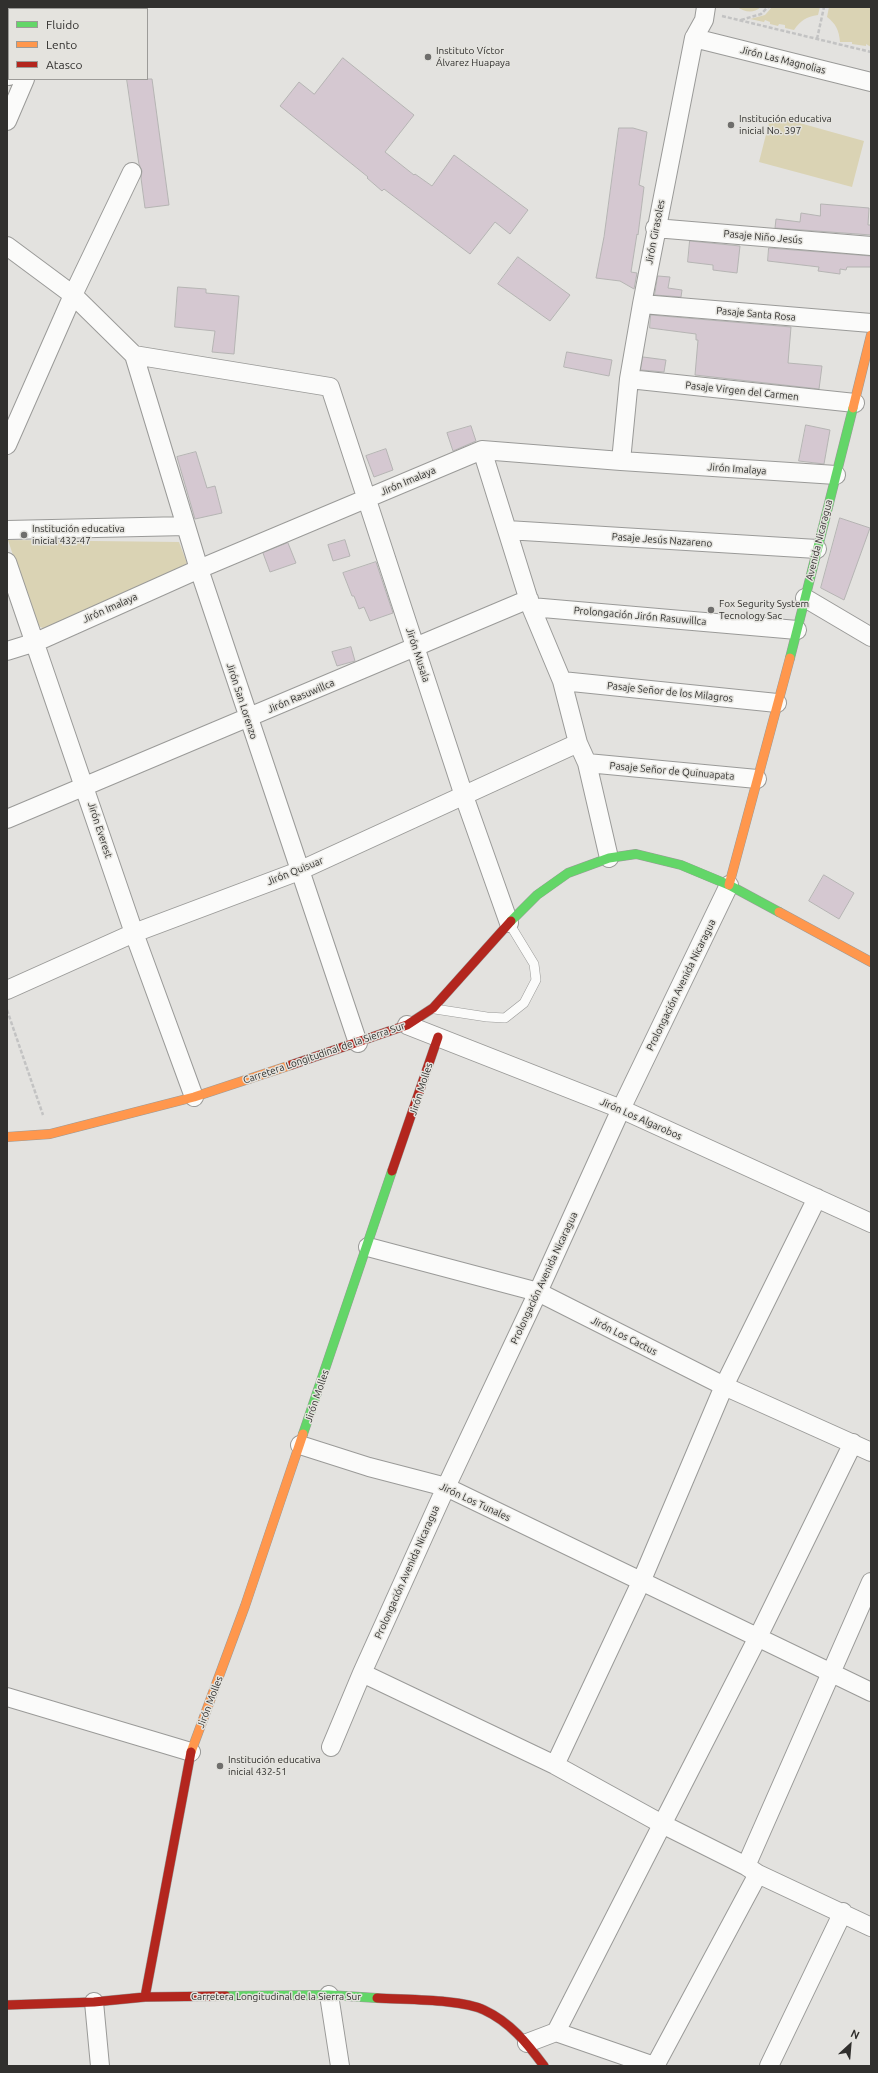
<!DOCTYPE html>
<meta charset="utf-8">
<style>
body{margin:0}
#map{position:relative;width:878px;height:2073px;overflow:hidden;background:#e3e2df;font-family:Ubuntu,sans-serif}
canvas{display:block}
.frame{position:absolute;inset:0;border:8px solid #31302e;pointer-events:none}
.legend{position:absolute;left:8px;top:8px;width:140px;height:72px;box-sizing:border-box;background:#e4e3de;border:1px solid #9c9b98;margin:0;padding:5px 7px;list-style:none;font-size:12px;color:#31302e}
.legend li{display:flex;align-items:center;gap:8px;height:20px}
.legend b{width:20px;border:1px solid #9c9b98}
.north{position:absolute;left:830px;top:2025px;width:40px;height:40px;-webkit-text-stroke:3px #e4e3de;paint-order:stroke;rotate:26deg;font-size:11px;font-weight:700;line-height:16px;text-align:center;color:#31302e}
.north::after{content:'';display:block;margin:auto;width:14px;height:18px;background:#31302e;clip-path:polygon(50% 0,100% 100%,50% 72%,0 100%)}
</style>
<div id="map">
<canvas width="878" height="2073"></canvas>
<div class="frame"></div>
<ul class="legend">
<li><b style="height:5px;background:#63d668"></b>Fluido</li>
<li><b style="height:5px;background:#ff974d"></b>Lento</li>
<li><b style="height:5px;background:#b3261e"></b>Atasco</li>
</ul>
<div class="north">N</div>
</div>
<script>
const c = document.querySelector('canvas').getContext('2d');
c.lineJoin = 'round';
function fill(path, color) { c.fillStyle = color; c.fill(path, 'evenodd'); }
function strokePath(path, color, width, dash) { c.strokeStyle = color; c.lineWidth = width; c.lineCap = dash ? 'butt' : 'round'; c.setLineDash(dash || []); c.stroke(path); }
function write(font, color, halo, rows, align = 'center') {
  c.font = font + ' Ubuntu,sans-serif'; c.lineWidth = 3; c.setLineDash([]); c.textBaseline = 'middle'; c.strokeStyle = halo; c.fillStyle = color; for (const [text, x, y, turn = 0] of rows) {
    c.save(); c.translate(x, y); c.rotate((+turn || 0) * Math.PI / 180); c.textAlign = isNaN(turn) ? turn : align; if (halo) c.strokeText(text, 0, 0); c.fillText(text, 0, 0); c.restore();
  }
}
fill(new Path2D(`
 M737,7H761C753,14 745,12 737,7Z
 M772,7H820L818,15C806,17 801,20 794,30L785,28V25L779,24L778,26L770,24V22L765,20L764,22L750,19L765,15Z
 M829,7H871V47L866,44V46L852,44V42H840C839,30 836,24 827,17Z
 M771,115L864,141L852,187L759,162Z
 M8,540L179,542L187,563L181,573L45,629L36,625Z`), '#dad3b4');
const building = new Path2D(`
 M343,58L414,115L385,152L414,175L415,174L432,186L454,155L528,210L510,234L495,222L470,254L384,189L382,191L367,178L368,177L280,106L299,82L314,94Z
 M127,79H152L169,205L145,208L141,178L142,171L139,164Z
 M619,128H633L647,132L639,185L644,187L638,235L637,234L631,272L637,273L634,289L620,281L596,278L604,237Z
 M821,204L869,208L868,225H871V235L775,228L776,219L800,222L801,213L820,216Z
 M690,241L740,246L737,273L713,270V265L688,262Z
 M769,248L871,256V267H847L846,270L840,269V274L818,271L819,267L768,261Z
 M518,257L570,295L550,321L498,284Z
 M658,276L670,277L668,288L682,290L681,297L655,295Z
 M178,287L206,289V293L239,296L234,354L212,352L215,331L175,327Z
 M651,315L791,327L788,363L822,366L819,389L695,375L698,340H696V334L650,328Z
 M567,352L612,360L609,376L564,367Z
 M643,357L666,360L664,372L641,370Z
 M806,425L830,430L824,464L799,461Z
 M471,426L476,441L453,451L447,433Z
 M386,449L393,470L374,477L366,456Z
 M196,452L207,488L215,486L222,513L195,519L177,457Z
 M840,518L870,528L844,600L821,588Z
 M345,540L350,556L333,561L328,545Z
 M288,543L296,563L270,572L263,553Z
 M376,562L393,613L370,621L364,607L359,609L354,596H352L343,573Z
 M351,647L355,661L337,666L332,652Z
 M824,875L854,893L839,919L809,901Z`);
fill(building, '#d5c8d1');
strokePath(building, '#b5b4b3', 1);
const lane = new Path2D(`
 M435,1009L487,1017L505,1018L524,1003L536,980L534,964L509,923`);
const street = new Path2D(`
 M59,9L60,7
 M694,38L871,82
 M7,75L9,76
 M7,121L25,79
 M655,228L871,246
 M7,246L73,295L134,355L330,387L464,796L509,923
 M642,304L871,323
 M134,355L199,569L358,1043
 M629,379L855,403
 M7,445L73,295L132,172
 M482,450L531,607L562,681L578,743L587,763L609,858
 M621,461L629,379L642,304L694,38L704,20L706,7
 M7,530L186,526
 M507,530L817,549
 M7,562L134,933L194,1097
 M805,598L871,637
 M531,607L797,630
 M7,651L36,642L199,569L482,450L621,461L836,475
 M562,681L777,703
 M587,763L757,779
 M7,819L529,599
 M7,990L134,933L299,871L578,743
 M407,1025L621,1109L871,1223
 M368,1247L538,1292L724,1386L871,1452
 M300,1445L369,1467L446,1487L871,1692
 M362,1673L555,1765L662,1824L746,1866L758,1874L871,1927
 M7,1697L191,1752
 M331,1747L362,1673L446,1487L538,1292L621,1109L729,885
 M555,1765L641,1582L724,1386L817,1198
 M746,1866L871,1582
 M329,1995L340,2066
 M94,2002L100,2066
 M556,2032L758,1637L853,1443
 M527,2043L556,2032L654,2066
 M655,2066L758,1874
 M769,2066L843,1912`);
const fast = new Path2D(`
 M790,658L853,408
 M511,921L537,895L568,873L609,858L636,854L681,865L729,885L779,912
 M303,1434L392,1171
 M226,1996L329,1995L377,1998`);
const slow = new Path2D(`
 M853,408L871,335
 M729,885L790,658
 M779,912L871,962
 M7,1137L50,1134L194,1097L291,1065
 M191,1752L245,1606L303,1434`);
const jam = new Path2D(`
 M291,1065L407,1025L433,1008L511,921
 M392,1171L438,1037
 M145,1997L191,1752
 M377,1998C404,2000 461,1999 484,2010C510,2022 527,2043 544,2066
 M7,2005L94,2002L145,1997L226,1996`);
strokePath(lane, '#9a9a98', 10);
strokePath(street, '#9a9a98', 20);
strokePath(fast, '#9a9a98', 10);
strokePath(slow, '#9a9a98', 10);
strokePath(jam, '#9a9a98', 10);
strokePath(new Path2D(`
 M722,16L871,52
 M741,20L761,14L768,7
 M817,39L824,7
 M7,1010L43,1115`), '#c3c3c3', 2.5, [4, 2]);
strokePath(lane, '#fbfbfa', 9);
strokePath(street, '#fbfbfa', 18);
strokePath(fast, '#63d668', 9);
strokePath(slow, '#ff974d', 9);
strokePath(jam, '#b3261e', 9);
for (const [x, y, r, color] of [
 [428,57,4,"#6f6e6c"],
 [731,125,4,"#6f6e6c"],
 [24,535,4,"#6f6e6c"],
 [711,610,4,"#6f6e6c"],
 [220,1766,4,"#6f6e6c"]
]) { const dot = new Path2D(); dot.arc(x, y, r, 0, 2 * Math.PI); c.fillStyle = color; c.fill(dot); strokePath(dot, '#e4e3de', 1.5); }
write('10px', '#31302e', '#e4e3de', [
 ["Instituto Víctor",436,51],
 ["Álvarez Huapaya",436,63],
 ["Institución educativa",739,119],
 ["inicial No. 397",739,131],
 ["Institución educativa",32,529],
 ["inicial 432-47",32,541],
 ["Fox Segurity System",719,604],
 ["Tecnology Sac",719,616],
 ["Institución educativa",228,1760],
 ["inicial 432-51",228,1772]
], 'left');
write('10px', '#31302e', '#e4e3de', [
 ["Jirón Las Magnolias",783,60,14],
 ["Jirón Girasoles",655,232,-79],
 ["Pasaje Niño Jesús",763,237,5],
 ["Pasaje Santa Rosa",756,314,5],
 ["Pasaje Virgen del Carmen",742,391,6],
 ["Jirón Imalaya",737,469,4],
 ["Jirón Imalaya",408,481,-23],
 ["Pasaje Jesús Nazareno",662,540,4],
 ["Avenida Nicaragua",819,540,-76],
 ["Jirón Imalaya",110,608,-24],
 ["Prolongación Jirón Rasuwillca",640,616,5],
 ["Jirón Musala",418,655,72],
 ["Pasaje Señor de los Milagros",670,692,6],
 ["Jirón Rasuwillca",301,696,-23],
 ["Jirón San Lorenzo",242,701,72],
 ["Pasaje Señor de Quinuapata",672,771,5],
 ["Jirón Everest",100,830,72],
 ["Jirón Quisuar",295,871,-22],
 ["Prolongación Avenida Nicaragua",681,985,-64],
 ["Carretera Longitudinal de la Sierra Sur",324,1053,-19],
 ["Jirón Molles",421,1089,-72],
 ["Jirón Los Algarobos",641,1119,24],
 ["Prolongación Avenida Nicaragua",544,1278,-65],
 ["Jirón Los Cactus",624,1336,27],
 ["Jirón Molles",317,1396,-71],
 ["Jirón Los Tunales",475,1502,25],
 ["Prolongación Avenida Nicaragua",407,1572,-66],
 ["Jirón Molles",210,1702,-69],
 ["Carretera Longitudinal de la Sierra Sur",276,1997]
]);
</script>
